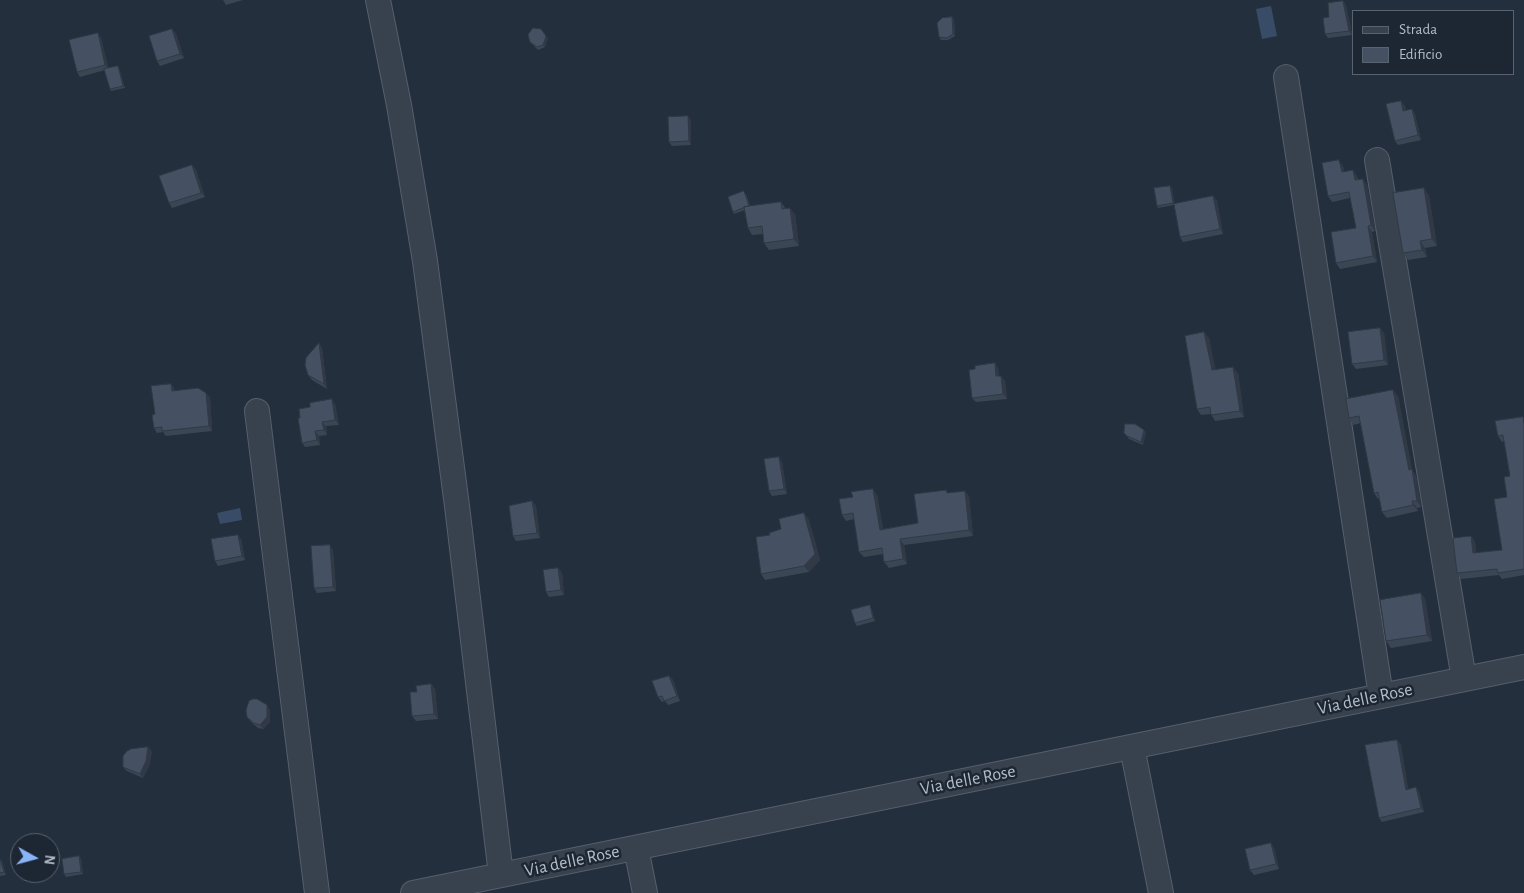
<!DOCTYPE html>
<style>
body{margin:0}
#map{position:relative;width:1524px;height:893px;overflow:hidden;background:#242f3e;font-family:"Alegreya Sans",sans-serif}
canvas{display:block}
.legend{position:absolute;left:1352px;top:10px;width:162px;height:65px;box-sizing:border-box;background:#1d2633;border:1px solid #59626f;margin:0;padding:6px 9px;list-style:none;font-size:15px;color:#b4bcc9}
.legend li{display:flex;align-items:center;gap:10px;height:25px}
.legend b{width:25px;border:1px solid #59626f}
.north{position:absolute;left:10px;top:833px;width:50px;height:50px;box-sizing:border-box;background:#1d2633;border:1px solid #59626f;border-radius:50%;rotate:97deg;font-size:14px;font-weight:700;line-height:20px;text-align:center;color:#b4bcc9}
.north::after{content:'';display:block;margin:auto;width:18px;height:22px;background:#8ab4f8;clip-path:polygon(50% 0,100% 100%,50% 72%,0 100%)}
</style>
<div id="map">
<canvas width="1524" height="893"></canvas>
<ul class="legend">
<li><b style="height:6px;background:#38414e"></b>Strada</li>
<li><b style="height:14px;background:#455162"></b>Edificio</li>
</ul>
<div class="north">N</div>
</div>
<script>
const c = document.querySelector('canvas').getContext('2d');
c.lineJoin = 'round';
function fill(path, color) { c.fillStyle = color; c.fill(path, 'evenodd'); }
function strokePath(path, color, width, dash) { c.strokeStyle = color; c.lineWidth = width; c.lineCap = dash ? 'butt' : 'round'; c.setLineDash(dash || []); c.stroke(path); }
function write(font, color, halo, rows, align = 'center') {
  c.font = font + ' "Alegreya Sans",sans-serif'; c.lineWidth = 5; c.setLineDash([]); c.textBaseline = 'middle'; c.strokeStyle = halo; c.fillStyle = color; for (const [text, x, y, turn = 0] of rows) {
    c.save(); c.translate(x, y); c.rotate((+turn || 0) * Math.PI / 180); c.textAlign = isNaN(turn) ? turn : align; if (halo) c.strokeText(text, 0, 0); c.fillText(text, 0, 0); c.restore();
  }
}
fill(new Path2D(`
 M1271,6L1277,36L1262,39L1256,9Z
 M240,508L242,520L220,524L217,513Z`), '#394c67');
const minor = new Path2D(`
 M378,0L399,105L425,261L457,506L501,875
 M1286,77L1381,696
 M1377,160L1464,679
 M257,411L317,893
 M1132,747L1161,893
 M636,848L645,893
 M413,893L1524,667`);
strokePath(minor, '#565f6c', 26);
strokePath(minor, '#38414e', 24);
fill(new Path2D(`
 M223,0H243L226,5Z
 M1343,1L1346,5L1352,35L1328,38L1325,34L1329,17Z
 M952,17L954,20L955,36L948,40H941L939,37Z
 M172,29L176,34L184,58L160,66L157,61Z
 M101,38L108,68L118,66L119,68L125,88L111,91L110,89L105,70L80,77L77,72Z
 M548,38L545,47L538,50L530,42Z
 M1401,101L1405,106L1406,111L1412,109L1415,114L1421,140L1398,145L1395,141Z
 M691,120V145L672,146L669,142Z
 M192,165L196,170L205,197L172,208L169,203Z
 M1343,166L1344,172L1357,176L1358,179L1367,185L1375,231L1372,232L1377,262L1340,269L1336,263L1356,228L1350,198L1332,202L1328,196Z
 M1172,188L1174,204L1213,196L1217,201L1223,234L1183,242L1180,237L1174,205L1158,208L1157,206Z
 M1424,188L1429,196L1437,246L1425,248L1427,257L1408,260L1403,253Z
 M746,194L750,206L781,202L785,208L795,214L799,246L769,250L764,243L763,234L752,235L748,228L745,210L734,214L733,212Z
 M1380,328L1384,333L1388,365L1356,369L1352,364Z
 M1204,332L1209,338L1215,369L1238,373L1244,417L1215,421L1211,414L1201,415L1197,409Z
 M319,343L322,348L327,389L312,380L308,375Z
 M998,368L999,376L1005,381L1007,399L976,402L972,398Z
 M174,388V391L210,397L212,431L166,436L163,432L157,433L154,428L155,414Z
 M1398,396L1412,470L1416,476L1421,507L1417,508L1418,511L1387,518L1382,512L1380,499H1378L1374,493L1361,423L1353,425L1349,418Z
 M335,404L339,425L326,426L327,435L319,436L320,445L305,447L302,443L300,418Z
 M1523,417L1524,418V575L1502,579L1499,575L1461,579L1457,573L1471,536L1475,542L1476,553L1502,550L1507,497L1510,476L1504,441L1502,442L1498,436Z
 M1146,432L1143,445L1129,439L1124,433Z
 M782,462L787,494L772,496L769,491Z
 M946,490L948,493L969,496L973,536L904,545L907,564L889,568L884,562L883,554L864,557L859,552L854,519L846,521L842,515L877,495L883,529L918,523Z
 M532,501L536,506L540,538L516,541L513,536Z
 M804,513L809,520L820,560L809,572L765,580L761,574L781,529Z
 M241,539L245,560L218,566L215,561Z
 M333,550L336,591L317,593L314,588Z
 M558,568L562,573L564,595L549,597L546,592Z
 M1421,593L1425,599L1432,641L1391,648L1386,641Z
 M871,608L875,621L857,626L855,623Z
 M669,676L673,680L680,701L668,705L665,701L662,702L658,697Z
 M431,684L435,689L438,719L416,721L412,716L417,692Z
 M270,710V722L263,729L258,728L251,722L247,717Z
 M1397,740L1401,745L1408,789L1416,787L1419,792L1424,812L1382,822L1379,818Z
 M152,751L149,766L143,778L127,771L123,767Z
 M1274,848L1279,869L1254,875L1250,870Z
 M79,856L81,859L83,874L66,877L64,874Z
 M0,859L2,861L6,875L0,876Z`), '#3b4654');
fill(new Path2D(`
 M1343,1L1346,5L1352,35L1349,31Z
 M952,17L954,20L955,36L953,34Z
 M172,29L176,34L184,58L180,54Z
 M98,33L101,38L109,69L105,65Z
 M546,36L548,38L545,47L543,45Z
 M118,66L119,68L125,88L123,86Z
 M1401,101L1405,106L1407,116L1403,111Z
 M1412,109L1415,114L1421,140L1418,135Z
 M688,116L691,120V145L689,141Z
 M1339,160L1343,166L1346,179L1342,172Z
 M192,165L196,170L205,197L201,193Z
 M1353,170L1357,176L1359,186L1355,180Z
 M1363,179L1367,185L1375,231L1371,225Z
 M1170,186L1172,188L1175,205L1173,203Z
 M1424,188L1429,196L1437,246L1432,239Z
 M1213,196L1217,201L1223,234L1220,229Z
 M790,208L795,214L799,246L794,239Z
 M1368,226L1372,232L1377,262L1373,256Z
 M1420,241L1425,248L1427,257L1422,250Z
 M1380,328L1384,333L1388,365L1384,360Z
 M1204,332L1209,338L1217,376L1212,370Z
 M319,343L322,348L327,389L324,384Z
 M995,363L998,368L1000,381L996,376Z
 M1233,367L1238,373L1244,417L1240,411Z
 M1001,376L1005,381L1007,399L1003,394Z
 M171,384L174,388L175,396L172,391Z
 M1393,390L1398,396L1412,470L1416,476L1421,507L1417,501L1409,470Z
 M206,393L210,397L212,431L209,426Z
 M332,399L335,404L339,425L335,420Z
 M322,422L326,426L327,435L324,430Z
 M1144,430L1146,432L1143,445L1141,442Z
 M315,431L319,436L320,445L317,440Z
 M779,457L782,462L787,494L784,489Z
 M873,489L877,495L884,535L880,530Z
 M965,491L969,496L973,536L969,530Z
 M532,501L536,506L540,538L537,533Z
 M1412,501L1417,508L1418,511L1413,505Z
 M804,513L809,520L820,560L809,572L804,566Z
 M238,535L241,539L245,560L242,556Z
 M1471,536L1475,542L1477,559L1473,553Z
 M900,539L904,545L907,564L903,559Z
 M330,545L333,550L336,591L333,587Z
 M558,568L562,573L564,595L561,590Z
 M1421,593L1425,599L1432,641L1427,635Z
 M870,605L871,608L875,621L873,618Z
 M669,676L673,680L680,701L677,696Z
 M431,684L435,689L438,719L434,714Z
 M267,705L270,710V722L263,729L260,725Z
 M1397,740L1401,745L1409,794L1406,790Z
 M148,747L152,751L149,766L143,778L140,774Z
 M1416,787L1419,792L1424,812L1421,808Z
 M1271,843L1274,848L1279,869L1276,864Z
 M79,856L81,859L83,874L81,872Z
 M0,859L2,861L6,875L4,872Z`), '#303945');
const building = new Path2D(`
 M1343,1L1349,31L1325,34L1323,18L1329,17L1328,3Z
 M952,17L953,34L947,38L939,37L937,23L942,18Z
 M533,28L541,29L546,36L543,45L537,47L530,42L528,35Z
 M172,29L180,54L157,61L149,36Z
 M98,33L105,65L77,72L69,40Z
 M118,66L123,86L110,89L104,69Z
 M1401,101L1403,111L1412,109L1418,135L1395,141L1386,104Z
 M688,116L689,141L669,142L668,117Z
 M1339,160L1342,172L1353,170L1355,180L1363,179L1371,225L1368,226L1373,256L1336,263L1331,232L1356,228L1349,192L1328,196L1322,163Z
 M192,165L201,193L169,203L159,176Z
 M1170,186L1173,203L1157,206L1154,188Z
 M1424,188L1432,239L1420,241L1422,250L1403,253L1393,193Z
 M744,191L749,206L744,207H745L733,212L728,197Z
 M1213,196L1220,229L1180,237L1174,204Z
 M781,202L782,209L790,208L794,239L764,243L762,226L748,228L744,207Z
 M1380,328L1384,360L1352,364L1348,332Z
 M1204,332L1212,370L1233,367L1240,411L1211,415L1210,407L1197,409L1185,336Z
 M319,343L324,384L308,375L305,365L306,358Z
 M995,363L996,376H1001L1003,394L972,398L969,370L975,369V366Z
 M171,384L172,391L198,388L206,393L209,426L162,431V427L154,428L152,415L155,414L151,386Z
 M1393,390L1409,470L1412,469L1417,501H1412L1413,505L1382,512L1378,492L1374,493L1359,416L1349,418L1346,399Z
 M332,399L335,420L322,422L324,430L315,431L317,440L302,443L298,418H300L299,409L310,407V403Z
 M1523,417L1524,424V569L1498,573L1497,569L1457,573L1453,538L1471,536L1473,553L1502,550L1494,499L1507,497L1504,477L1510,476L1503,435L1498,436L1495,421Z
 M1125,424H1135L1144,430L1141,442L1127,436L1124,433Z
 M779,457L784,489L769,491L764,459Z
 M873,489L880,530L918,523L914,494L946,490L947,493L965,491L969,530L900,539L903,559L884,562L882,548L859,552L853,513L842,515L839,499L853,497L851,492Z
 M532,501L537,533L513,536L509,506Z
 M804,513L815,554L804,566L761,574L756,537L770,535L769,533L781,529L779,519Z
 M238,535L242,556L215,561L211,539Z
 M330,545L333,587L314,588L311,546Z
 M558,568L561,590L546,592L543,570Z
 M1421,593L1427,635L1386,641L1380,600Z
 M870,605L873,618L855,623L851,610Z
 M669,676L677,696L664,701L662,696L658,697L652,681Z
 M431,684L434,714L412,716L410,692H417L416,686Z
 M253,699H257L267,705V717L260,725L254,723L247,717L246,710L249,701Z
 M1397,740L1406,790L1416,787L1421,808L1379,818L1365,745Z
 M148,747L146,761L140,774L123,767V756L127,751L131,749Z
 M1271,843L1276,864L1250,870L1245,849Z
 M79,856L81,872L64,874L62,859Z
 M0,859L4,872L0,873Z`);
fill(building, '#455162');
strokePath(building, '#303945', 1);
write('18px', '#b4bcc9', '#1d2633', [
 ["Via delle Rose",1365,699,-12],
 ["Via delle Rose",968,780,-11],
 ["Via delle Rose",572,861,-12]
]);
</script>
